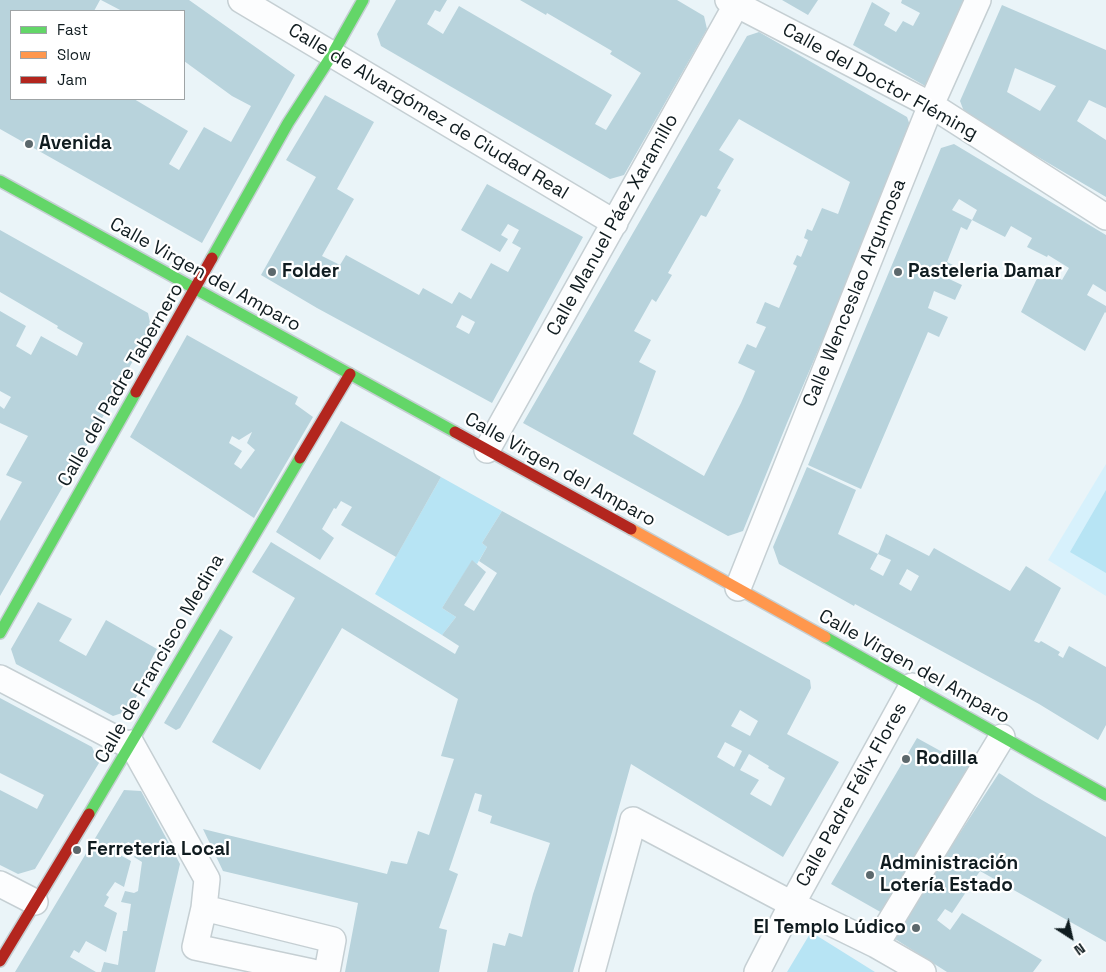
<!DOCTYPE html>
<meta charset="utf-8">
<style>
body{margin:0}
#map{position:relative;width:1106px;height:972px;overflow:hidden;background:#eaf4f8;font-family:"Space Grotesk",sans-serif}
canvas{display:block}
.legend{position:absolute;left:10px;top:10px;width:175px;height:90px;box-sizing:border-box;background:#fff;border:1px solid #9fa4a6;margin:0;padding:6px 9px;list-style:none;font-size:15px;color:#101c20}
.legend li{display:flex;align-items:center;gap:10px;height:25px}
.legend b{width:25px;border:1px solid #9fa4a6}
.north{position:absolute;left:1046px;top:912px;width:50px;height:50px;-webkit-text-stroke:4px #fff;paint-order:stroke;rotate:145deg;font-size:14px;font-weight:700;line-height:20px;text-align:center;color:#101c20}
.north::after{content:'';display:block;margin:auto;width:18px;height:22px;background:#101c20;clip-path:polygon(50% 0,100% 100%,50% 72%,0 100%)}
</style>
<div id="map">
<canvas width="1106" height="972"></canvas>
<ul class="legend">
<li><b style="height:6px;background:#63d668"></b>Fast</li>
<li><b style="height:6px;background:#ff974d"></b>Slow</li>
<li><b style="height:6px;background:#b3261e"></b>Jam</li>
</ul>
<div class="north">N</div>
</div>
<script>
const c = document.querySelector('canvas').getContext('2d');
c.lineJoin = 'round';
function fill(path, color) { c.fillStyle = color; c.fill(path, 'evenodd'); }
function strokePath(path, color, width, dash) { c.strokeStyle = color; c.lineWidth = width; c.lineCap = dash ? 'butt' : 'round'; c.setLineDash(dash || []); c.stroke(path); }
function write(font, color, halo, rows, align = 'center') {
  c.font = font + ' "Space Grotesk",sans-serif'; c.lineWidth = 4.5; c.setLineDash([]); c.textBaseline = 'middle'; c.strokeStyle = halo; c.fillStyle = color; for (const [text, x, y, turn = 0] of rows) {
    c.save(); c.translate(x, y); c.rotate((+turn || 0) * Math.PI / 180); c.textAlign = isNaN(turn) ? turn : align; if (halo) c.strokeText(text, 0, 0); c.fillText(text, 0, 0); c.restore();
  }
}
fill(new Path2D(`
 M1106,464V596L1048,560Z`), '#d7f1fc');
fill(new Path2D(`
 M441,477L502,511L482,543L487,547L477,564L472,561L442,608L456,617L442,635L375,594Z
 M1106,490V573L1070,552Z
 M811,932L875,972H787Z`), '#b7e4f4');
fill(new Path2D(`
 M0,0H100L94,11H11V99H134L188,131L169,164L179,170L204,127L231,142L251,106L232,96L184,61V11L129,10L122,11L101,0H189L295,75L202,243L0,129Z
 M396,0H447L440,12L435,10L427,24L443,34L459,6L612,95L595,124L606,130L641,73L610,54L612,51L547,13L546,15L520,0H677L704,16L707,29L624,175L610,179L381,46L377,34Z
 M782,0H818L808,15Z
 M902,0H966L927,87L853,45L872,2L890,13L884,25L896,32L903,21L913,26L920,13L901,3Z
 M1002,5L1106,50V108L1089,100L1077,121L1106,140V197L965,114L960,101ZM1015,68L1056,86L1040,111L1007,92Z
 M759,32L907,117L912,131L787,423L743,531L728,536L523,423L747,36ZM739,119L850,182L838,214L822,208L812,231L807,229L804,238L808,240L801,257L797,255L793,264L797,266L779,308L765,302L756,323L766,327L756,348L747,344L738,363L755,371L741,403L704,476L633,434L656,371L639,362L651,340L634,331L652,299L656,302L672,275L668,273L701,215L706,217L721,190L717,188L734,159L719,150Z
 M325,95L374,122L337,189L354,199L322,256L340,265L346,255L419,295L423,288L452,304L459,292L471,299L491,263L508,272L521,248L512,243L519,230L508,224L501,235L508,239L500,252L461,230L487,184L583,237L492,403L317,308L261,275L316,177L286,160ZM462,315L475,322L469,334L456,327Z
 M954,144L1106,235V292L1093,284L1087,295L1106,306V313L1105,312L1085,351L1021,312L1042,268L1062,280L1069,268L1048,255L1047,257L1027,247L1032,238L1011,226L1005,237L972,220L977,210L959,199L952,210L972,220L967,230L961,227L947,262L953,265L947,278L962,285L955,300L934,291L928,308L948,317L939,337L928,332L861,489L808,465L941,148Z
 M0,230L148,313L151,327L100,422L0,596V521L22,482L6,475L28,436L0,423V406L4,409L11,397L0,391V311L26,326L16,346L31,355L41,336L77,356L83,343L57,328L58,326L0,292Z
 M187,335L298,397L295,404L313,417L254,518L130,437ZM252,432L247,443L255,450L241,469L234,464L242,451L229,443L232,436L239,440Z
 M341,421L441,477L396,557L341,525L352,507L341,501L336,509L334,508L322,529L334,538L320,560L276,532Z
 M807,467L856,490L838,534L878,554L886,534L929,556L934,548L1010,591L1026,566L1061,588L1034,641L1039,643L1041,641L1060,652L1058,655L1063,658L1069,646L1106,667V725L1098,740L1039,704L855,604L854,606L779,564L773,547ZM878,554L891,560L883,576L870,569ZM907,569L919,576L911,591L899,584Z
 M502,511L810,680L811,688L787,734L839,762L783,857L631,764L573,972H487L493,943L505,946L509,933L522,937L533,894L550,843L490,823L492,816L478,811L482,795L475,793L449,870L458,874L439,928L447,930L439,972H345L358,903L223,871L203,829L387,874L391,861L407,864L418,831L429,835L454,759L441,756L458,699L342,628L260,770L212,742L295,598L252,572L271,542L455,654L459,646L442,635L456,617L442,608L472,560L486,572L464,605L474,611L497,573L479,561L487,547L482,543ZM740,710L758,721L750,736L731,726ZM725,742L742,751L734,767L717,757ZM749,754L769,766L768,768L785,778L771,806L750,794L759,780L740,770Z
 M38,602L72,619L59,641L86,656L106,620L157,649L150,662L155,665L128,711L113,716L16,664L11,649Z
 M220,629L233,637L180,728L176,730L164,723Z
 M0,698L92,747L99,763L35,869L18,874L0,865V790L37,809L44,795L0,773Z
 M917,738L975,770L884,914L831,884Z
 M999,773L1035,796L1106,837V942L980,871L952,913L945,909L937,920L950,930L962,913L1042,960L1033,972H947L892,937Z
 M124,790L141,791L180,864L155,972H101L104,962L118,965L123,931H127L131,904L121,902L125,891L134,893L138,891L142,862L134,857L140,849L128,842L120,855L131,861L124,887L115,882L106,895L109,897L104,906L117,913L106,952L86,941L79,953L74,950L70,957L96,972H15Z`), '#b8d3dc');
const street = new Path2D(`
 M241,0L615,223
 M728,0L931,105L1106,217
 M487,450L739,0
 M738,588L931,105L978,0
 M0,678L130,746
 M131,743L207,879L204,908L333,940L327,972
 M0,884L35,902
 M204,908L195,947L312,972
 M876,945L1002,737
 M592,972L629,837L633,820L792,904L876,945L923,972
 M757,972L792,904L912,686`);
const fast = new Path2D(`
 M0,181L455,432
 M212,258L288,123L332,55L363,0
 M0,633L136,392
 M825,637L1106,795
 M89,814L300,458`);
const slow = new Path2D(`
 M631,529L825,637`);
const jam = new Path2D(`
 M136,392L212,258
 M455,432L631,529
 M300,458L350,374
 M0,961L89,814`);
strokePath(street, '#c5cfd3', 28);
strokePath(fast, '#c5cfd3', 14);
strokePath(slow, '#c5cfd3', 14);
strokePath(jam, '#c5cfd3', 14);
strokePath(street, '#fcfdfe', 25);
strokePath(fast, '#63d668', 11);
strokePath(slow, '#ff974d', 11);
strokePath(jam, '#b3261e', 11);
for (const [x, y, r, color] of [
 [29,144,5,"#5c686c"],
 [272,272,5,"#5c686c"],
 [898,272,5,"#5c686c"],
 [906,759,5,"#5c686c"],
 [77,850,5,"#5c686c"],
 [870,875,5,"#5c686c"],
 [916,928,5,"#5c686c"]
]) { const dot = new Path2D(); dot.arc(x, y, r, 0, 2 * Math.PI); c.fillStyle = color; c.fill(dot); strokePath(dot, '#fff', 2); }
write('19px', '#101c20', '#fff', [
 ["Calle del Doctor Fléming",880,82,29],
 ["Calle de Alvargómez de Ciudad Real",428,112,31],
 ["Calle Manuel Páez Xaramillo",613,225,-61],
 ["Calle Virgen del Amparo",205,275,29],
 ["Calle Wenceslao Argumosa",855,293,-68],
 ["Calle del Padre Tabernero",121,385,-60],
 ["Calle Virgen del Amparo",560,470,29],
 ["Calle de Francisco Medina",160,659,-60],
 ["Calle Virgen del Amparo",914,667,29],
 ["Calle Padre Félix Flores",852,795,-61]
]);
write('bold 19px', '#101c20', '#fff', [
 ["Avenida",39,144],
 ["Folder",282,272],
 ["Pasteleria Damar",908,272],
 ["Rodilla",916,759],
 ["Ferreteria Local",87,850],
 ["Administración",880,864],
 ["Lotería Estado",880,886],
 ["El Templo Lúdico",906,928,"right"]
], 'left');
</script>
